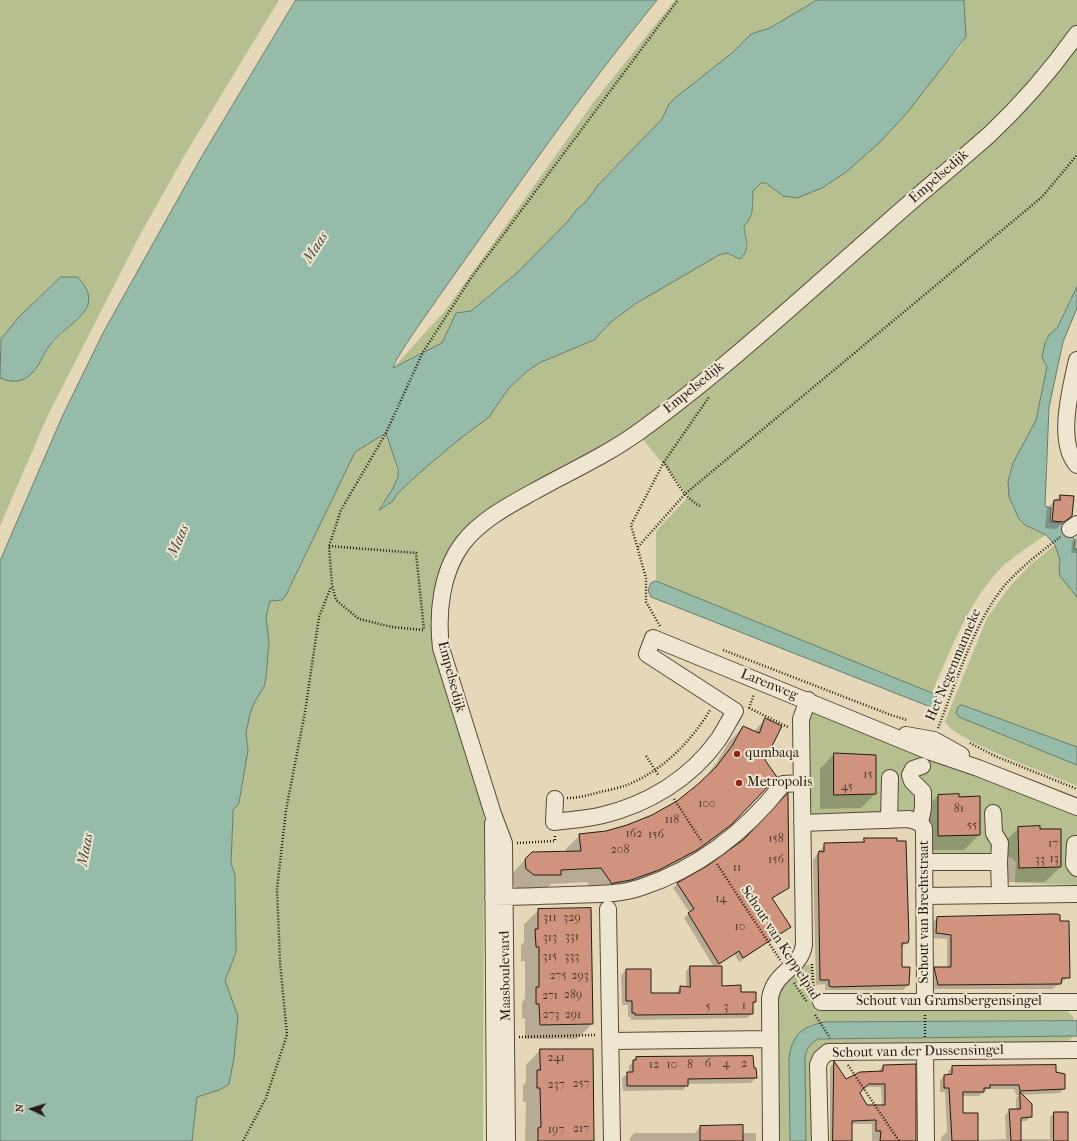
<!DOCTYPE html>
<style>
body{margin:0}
#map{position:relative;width:1077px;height:1141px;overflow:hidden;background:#e5d8b8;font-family:"IM FELL French Canon",serif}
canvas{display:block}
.north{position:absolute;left:12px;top:1089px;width:40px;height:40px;-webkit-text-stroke:3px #eee6d1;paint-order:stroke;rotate:274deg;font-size:11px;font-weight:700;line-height:16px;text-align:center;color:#251b10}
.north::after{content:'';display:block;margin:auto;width:14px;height:18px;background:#251b10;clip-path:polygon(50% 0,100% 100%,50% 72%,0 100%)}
</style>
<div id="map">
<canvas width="1077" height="1141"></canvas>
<div class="north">N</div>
</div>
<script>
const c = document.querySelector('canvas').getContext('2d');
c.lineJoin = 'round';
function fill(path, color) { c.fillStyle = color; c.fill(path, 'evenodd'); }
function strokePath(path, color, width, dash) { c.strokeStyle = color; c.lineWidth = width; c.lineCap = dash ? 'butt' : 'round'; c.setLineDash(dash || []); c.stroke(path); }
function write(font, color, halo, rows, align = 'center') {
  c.font = font + ' "IM FELL French Canon",serif'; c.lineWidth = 4; c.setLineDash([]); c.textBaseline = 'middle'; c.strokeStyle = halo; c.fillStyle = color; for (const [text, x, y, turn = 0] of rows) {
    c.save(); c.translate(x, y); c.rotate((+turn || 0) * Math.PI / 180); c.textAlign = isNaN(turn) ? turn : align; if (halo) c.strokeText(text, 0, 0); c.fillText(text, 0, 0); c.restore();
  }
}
fill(new Path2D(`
 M0,0H279L186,153L141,233L47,417L0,526V378L6,380L42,359L50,345L85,311L61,277L19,317L0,341Z
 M675,0H817L770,28L751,34L732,53L675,98L669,104L662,119L599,184L585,203L577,209L569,220L518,272L471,311L456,313L442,343L393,368L445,311L593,103Z
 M964,0H1077V25L1060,49L1019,97L905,202L648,419L490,510L434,603L484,807L483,1141H192L197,1097L219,1090L230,996L225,981L236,952L235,876L231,863L233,816V810L239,803L248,750L246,733L250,714L255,701L264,687L266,678L269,642L266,617L270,601L282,600L286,595L355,452L386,433C389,440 398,470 398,476C396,488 385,499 379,509L393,501L397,494L416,476L457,441L489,417L508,389L526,372L539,363L594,340L611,322L635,304L719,255L727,253L734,257L748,247L744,226C755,215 753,205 753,191L761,183H766L783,196L939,71L961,46L966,37Z
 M1077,39V287L1057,328L1049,335L1042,357L1047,367L1036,420L1011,504C1015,509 1016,514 1019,518C1024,527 1038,532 1046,535C1032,544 1017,554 1004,565C969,599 951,649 932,693L656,581V531L689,496L641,437L955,173Z
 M1055,545L1060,560L1059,568L1077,597V747L963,705L959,717L1077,765V786C1057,777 948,738 945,721L987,618L1010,586L1030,565Z
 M812,713L1077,815V885L1015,883L1016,862L1010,857L934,856L932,852V829L923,816L811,817L807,811L806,718Z
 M803,965H813V997L815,1003L1065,1008L1074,1018L1073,1020L824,1022L810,1025L789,1059L790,1141H779L777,998L779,989Z
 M1074,1036L1064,1045L827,1048L816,1141H806L805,1058C806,1048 810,1044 818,1039Z`), '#b5bf8f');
const water = new Path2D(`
 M296,0H657C581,93 512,194 442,292C434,304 394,359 393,368L442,343L456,313L471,311L518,272L569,220L577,209L585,203L599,184L662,119L669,104L675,98L732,53L751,34L770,28L817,0H964L966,37L906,114L878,144L846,172L822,188L797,198L783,196L766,183H761L753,191C752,205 755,215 744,226C745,240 752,248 740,259L727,253L719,255L635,304L611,322L594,340L539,363L526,372L508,389L489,417L457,441L416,476L397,494L393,501L379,510L392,490L398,477V469L386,433L355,452L286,595L282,600L270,601L266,617L269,642L266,678L264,687L255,701L250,714L246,733L248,750L239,803L233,810V816L231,863L235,875L236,952L225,981L238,1016L234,1058L229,1084L219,1090L197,1097L192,1141H0V561L62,417L103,333L202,156Z
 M61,277H78C85,286 91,293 88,305C83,319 59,332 50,345C41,357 38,372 24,379C17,383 7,381 0,378L1,339L19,317Z
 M1077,287V308L1063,342L1049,407L1045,506L1051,508L1050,522L1062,523L1075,540L1074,549H1077V597L1060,576L1059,568L1060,560L1055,545L1046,535L1025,525L1019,519L1009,497L1008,482L1013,463L1036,420L1047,367L1042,357L1045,343L1049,335L1057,328Z
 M656,581L932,693L937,697V703L933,707L928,706L651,597L648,590L651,583Z
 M962,705L1077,747V765L959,717L956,713L958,707Z
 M1077,1021V1036L818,1039C810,1044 806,1048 805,1058L806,1141H790L789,1059C792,1035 801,1027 824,1022Z`);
fill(water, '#97bba9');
strokePath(water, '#697b6c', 1);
fill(new Path2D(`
 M1060,496L1071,515L1056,529L1045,528L1047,508Z
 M1077,537V553H1071L1072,542Z
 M766,719L730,824L715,839L681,865L597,898L587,882L551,884L545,889H519L512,885L510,876L530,854L566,853L565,850L580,835L606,832L627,826L652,816L677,802L703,781L717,762L729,742L743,727L753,732Z
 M834,754L875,794L861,808L820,809V769Z
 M938,796L979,797V835L964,850H924L923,810Z
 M1019,828L1060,867L1045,882H1004V842Z
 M865,839L907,943L901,947V968L908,985L903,990H825V984L816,985L813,860L825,844L861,843Z
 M708,867L788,888L772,899L790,927L739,962L734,954L715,967L721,987L740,993L755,1002L752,1005V1014L747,1018L631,1020V1017H628V1005H622L621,975L626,970L650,994H676L680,987H686V971L690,967H714L684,918L690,913L673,888L677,884Z
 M539,910L592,1024L577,1039H525V1018L522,1019V1002L525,999V961H521V945L524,942V924Z
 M937,918L1059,922L1069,977L1052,989H933L930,973L935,968H947V939L932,938L933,922Z
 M540,1050L593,1141H525L526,1102H523V1086L526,1082V1065Z
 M636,1058L753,1069L756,1078L751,1083L687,1084L683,1090L623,1091L622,1078L629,1073V1066Z
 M834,1063L846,1080L879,1072V1070L883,1066L916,1141H872V1124H851V1141H830V1067ZM864,1087H881L882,1106H867L859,1093Z
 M953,1067L1055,1073L1064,1089L1060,1093L1021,1095L1031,1117L1026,1121H1020V1139H1050V1117L1054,1113L1067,1141H941V1137L947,1132L945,1092H940V1080L944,1076L948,1075V1071ZM987,1089H1014L1016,1095H1019L1016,1098V1110H1010L1005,1115L1006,1139L977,1140L962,1114V1096H979Z
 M700,1127L742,1133H756V1141H630V1138L634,1133H695Z`), '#0003');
const building = new Path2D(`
 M1060,495L1074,496L1072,516L1064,522L1052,521L1054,500H1060Z
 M765,718L782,726L765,760L777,777L731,825L697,850L659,870L631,880L614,883L612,884L601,868L561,870V875H534L526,869L525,859L532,852L581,851L579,834L606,831L627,825L652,815L677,801L697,785L716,767L732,746L743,726L759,733Z
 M834,753L876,755V794L834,795Z
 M788,793L789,888L772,898L791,927L743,958L739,951L719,964L688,913L694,909L677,883L707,866L743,840Z
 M959,794V797L980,796V835L938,836V795Z
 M1040,826V829H1061V867L1019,868L1018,827Z
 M864,838H897V841H906L909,939L908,943H902V967H910L909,985L832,987L829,986V980H820L818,855L819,851L824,852V843L864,842Z
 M591,908L593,1024L540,1025L539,1004H536V987H539V947H536L535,929H538V909Z
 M1057,914L1060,915V921H1069L1070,978H1062L1061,984L938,985L934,967H951V935L936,933L937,917Z
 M690,966H722V986L741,985V992H756V1002H753V1014L635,1015V1013H632V1001H626V969H651V993H680V986L690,987Z
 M540,1049H593L594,1141H538V1128L541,1127L540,1088H537V1070H540Z
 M753,1056L754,1068H756L757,1078L688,1079V1086H627V1072H633V1060H636V1057Z
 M834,1061L846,1079L860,1072L883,1071V1065L916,1064V1141H880L881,1131H876V1120L852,1121V1141H833ZM869,1084H885V1105H867L860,1093Z
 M1056,1065V1072L1065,1074V1089L1020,1091L1019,1085H990V1088H984V1092H963V1113H978V1141H952L949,1088H944V1075L952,1074V1066Z
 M1020,1092L1032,1104V1117L1021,1118V1141H1011L1009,1109H1020Z
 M1054,1112H1068V1141H1054Z
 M743,1125V1141H700V1126Z`);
fill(building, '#cf937e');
strokePath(building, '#251b10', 1);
const minor = new Path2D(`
 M1077,360C1071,387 1056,442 1077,465
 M1070,529L1077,524
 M906,735L934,740L961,755
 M555,799L554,822C570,820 587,819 603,815C648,804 690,779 718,740C724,731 729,721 735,711L647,654L653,638L931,752L978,768L1077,807
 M993,813L994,833L1000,843L999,862
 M889,820L890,778
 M493,823L495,1141
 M802,823L909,819L920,823L924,828L925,1002
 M920,823L923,808V792L912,781L910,775L913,769L922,766
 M1075,844L1074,864L1077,868
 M925,862H999L1000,895
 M924,896L1077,894
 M493,897C519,897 544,896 570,895C594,894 619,895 642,887C699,868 746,831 783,784L801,783
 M608,909L612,1141
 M821,1002H1077
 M611,1041L770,1039
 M925,1051L926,1141
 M507,1141L504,843L493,814L441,648C437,613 441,572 463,543C481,520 508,506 533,492C569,472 607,455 640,431C724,370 801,298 879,230C915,197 953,167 990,134C1022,104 1052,69 1077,34
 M771,1141L770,998C775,970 800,970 804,945L801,719L808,700
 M820,1141L818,1065L821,1058L828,1052L1077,1050`);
strokePath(minor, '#554a3a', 18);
strokePath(new Path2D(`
 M700,506C683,497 674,478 664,462L709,397
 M329,546L416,553L424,630
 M638,547L685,494L1042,197L1077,155
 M660,626L646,602V578L631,525L664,462
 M423,630L392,627L359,619L336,600L332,585L329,546L341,510L386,433L423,352L471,278L678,0
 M723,650L891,715L907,720
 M749,708L788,727
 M749,708L754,694
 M938,728C957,681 973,624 1005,585C1021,567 1041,552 1060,537
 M970,743L995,756L1077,789
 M646,756L659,776
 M567,798C579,798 589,795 600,792C609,790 619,788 627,785C662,771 691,742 710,710
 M674,799L702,842
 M517,843L555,841V836
 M717,864L780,960
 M812,964L814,991
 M794,983L807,1002
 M815,1015L830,1038
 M925,1015V1038
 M519,1037L596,1035
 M848,1065L899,1141
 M243,1141L266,1098L287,1035L280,962L277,889L286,810L305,712L319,617L331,587`), '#251b10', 2.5, [1, 2]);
strokePath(minor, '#eee6d1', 16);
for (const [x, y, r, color] of [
 [737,754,4,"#8f2418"],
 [739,783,4,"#8f2418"]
]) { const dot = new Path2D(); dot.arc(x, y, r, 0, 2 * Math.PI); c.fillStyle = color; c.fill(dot); strokePath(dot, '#eee6d1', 1.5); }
write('12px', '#50392c', null, [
 ["15",868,775],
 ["45",847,787],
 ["100",707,804],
 ["81",959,809],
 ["118",672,820],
 ["55",972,826],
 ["162",634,834],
 ["156",656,835],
 ["158",776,839],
 ["17",1053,844],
 ["208",620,850],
 ["13",1054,859],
 ["156",776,860],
 ["33",1040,860],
 ["11",737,868],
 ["14",721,899],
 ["311",550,918],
 ["329",572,918],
 ["10",740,927],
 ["331",572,937],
 ["313",550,938],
 ["315",550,957],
 ["333",572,957],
 ["275",558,976],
 ["293",580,976],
 ["289",573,995],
 ["271",550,996],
 ["1",744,1006],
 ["5",708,1007],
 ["3",726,1007],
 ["273",551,1015],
 ["291",573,1015],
 ["241",556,1058],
 ["6",708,1064],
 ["4",726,1064],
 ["2",744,1064],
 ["12",654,1065],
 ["10",672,1065],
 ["8",690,1065],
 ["257",581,1084],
 ["237",556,1085],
 ["217",581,1129],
 ["197",556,1130]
]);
write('14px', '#251b10', '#eee6d1', [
 ["Empelsedijk",939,177,-41],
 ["Empelsedijk",694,388,-39],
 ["Het Negenmanneke",954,665,-67],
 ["Empelsedijk",451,677,75],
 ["Larenweg",769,685,22],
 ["Schout van Brechtstraat",925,912,-90],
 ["Schout van Keppelpad",780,943,57],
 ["Maasboulevard",506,976,-91],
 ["Schout van Gramsbergensingel",949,1002],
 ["Schout van der Dussensingel",918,1052,-1]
]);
write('14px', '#251b10', '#eee6d1', [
 ["qumbaqa",745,754],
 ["Metropolis",747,783]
], 'left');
write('italic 15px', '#474b3e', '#eee6d1', [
 ["Maas",316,248,-57],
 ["Maas",179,541,-67],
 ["Maas",86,850,-79]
]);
</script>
